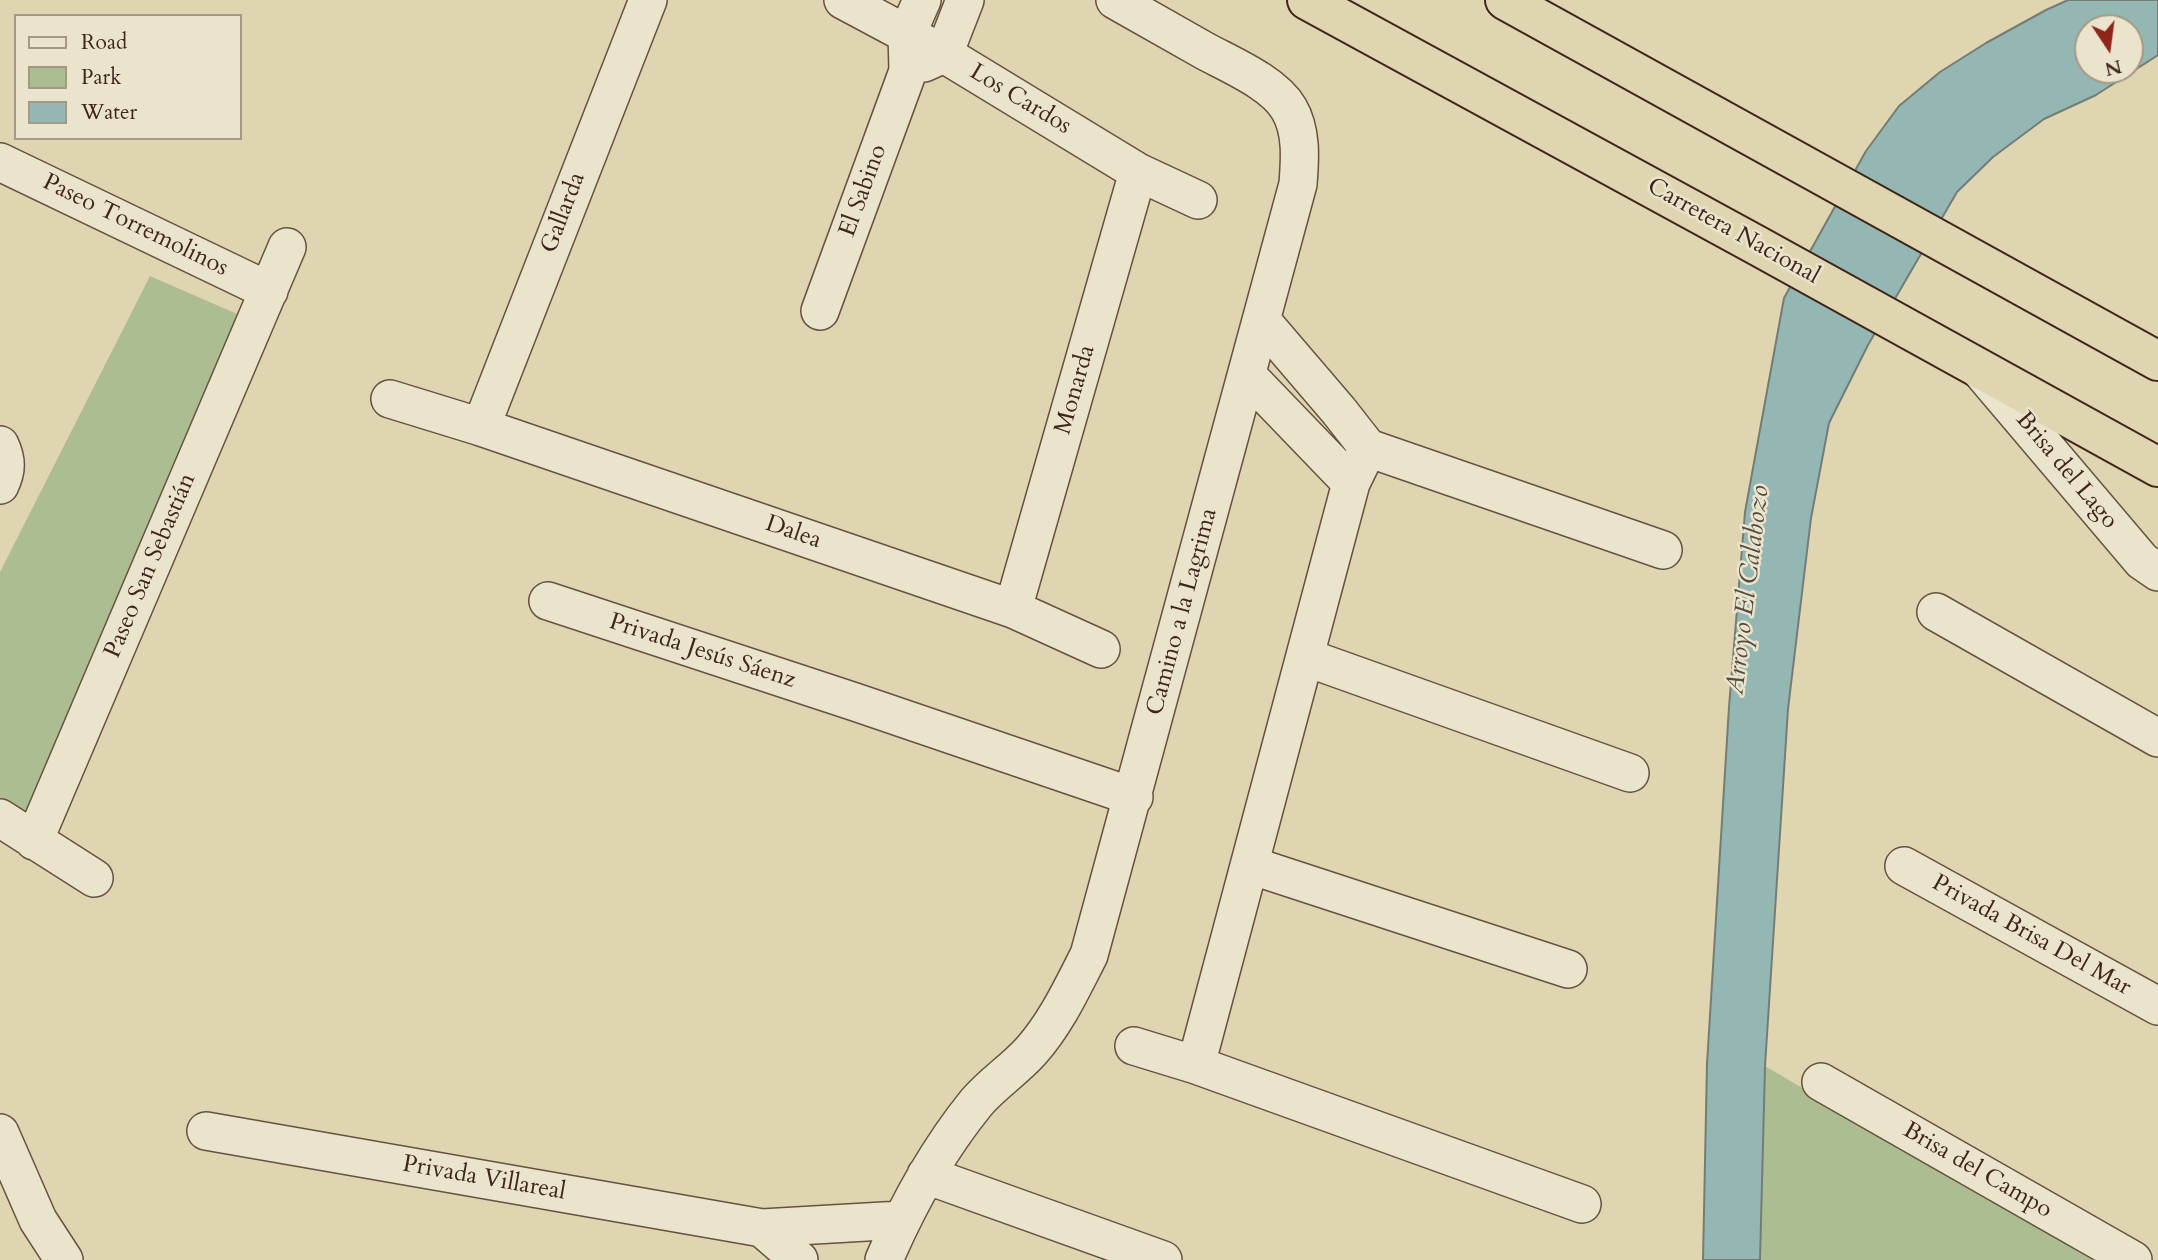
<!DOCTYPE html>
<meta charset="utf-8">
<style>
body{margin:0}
#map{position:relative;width:2158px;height:1260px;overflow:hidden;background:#e0d5b1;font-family:Cardo,serif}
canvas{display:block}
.legend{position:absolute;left:14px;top:14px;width:228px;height:126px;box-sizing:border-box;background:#ebe4cc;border:2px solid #a69885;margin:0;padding:9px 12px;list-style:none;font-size:21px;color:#3f251b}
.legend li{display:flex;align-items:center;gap:14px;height:35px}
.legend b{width:35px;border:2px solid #a69885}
.north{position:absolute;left:2074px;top:14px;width:70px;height:70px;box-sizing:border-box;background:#ebe4cc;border:2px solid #a69885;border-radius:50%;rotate:167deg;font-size:19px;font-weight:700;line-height:28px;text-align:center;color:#3f251b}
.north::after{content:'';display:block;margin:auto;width:24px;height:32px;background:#8f2418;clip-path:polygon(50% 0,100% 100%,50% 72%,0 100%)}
</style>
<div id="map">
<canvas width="2158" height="1260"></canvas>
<ul class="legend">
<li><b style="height:9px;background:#ebe4cc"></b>Road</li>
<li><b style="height:19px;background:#acbe91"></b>Park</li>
<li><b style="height:19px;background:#95b7b3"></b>Water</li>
</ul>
<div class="north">N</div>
</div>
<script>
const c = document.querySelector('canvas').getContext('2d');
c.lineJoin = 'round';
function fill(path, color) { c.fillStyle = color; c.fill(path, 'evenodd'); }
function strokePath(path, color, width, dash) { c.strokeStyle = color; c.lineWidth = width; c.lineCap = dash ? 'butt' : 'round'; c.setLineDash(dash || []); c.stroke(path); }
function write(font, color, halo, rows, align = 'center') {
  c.font = font + ' Cardo,serif'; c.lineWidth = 5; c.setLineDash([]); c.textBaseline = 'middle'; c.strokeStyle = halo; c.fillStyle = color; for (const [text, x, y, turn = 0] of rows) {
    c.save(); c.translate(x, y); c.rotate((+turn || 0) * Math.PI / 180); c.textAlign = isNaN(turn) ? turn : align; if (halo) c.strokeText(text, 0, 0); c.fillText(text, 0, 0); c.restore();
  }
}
fill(new Path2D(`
 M150,276L244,317L25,817L0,803V572Z
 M1765,1066L2092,1260H1760Z`), '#acbe91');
const water = new Path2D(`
 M2068,0H2158V55L2096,95L2044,119L1993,157L1957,192L1868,345L1829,423L1811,518L1788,709L1765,1066L1760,1260H1703L1707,1064L1729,707L1745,512L1784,298L1866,151L1899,106L1940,72L1986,43L2046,10ZM2088,28H2130V70H2088Z`);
fill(water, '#95b7b3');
strokePath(water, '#737d76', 2);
const minor = new Path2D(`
 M843,0L944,54L1138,172L1198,200
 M924,63L944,54L965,0
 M0,162L269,291
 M820,311L908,71L907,34L922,0
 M1262,321L1339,411L1368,448
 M1980,370L2142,561L2158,572
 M1247,375L1351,483
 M390,399L481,427L1013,609L1101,649
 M481,427L648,0
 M0,445C7,460 7,470 0,485
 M548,601L855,702L1134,797
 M1013,609L1138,172
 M1936,612L2158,738
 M1305,657L1630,773
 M0,818L94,878
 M34,841L287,247
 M1250,865L1568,969
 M1904,866L2158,1006
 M1134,1046L1196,1065L1582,1204
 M1196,1065L1351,483L1368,448L1663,550
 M1821,1082L2133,1260
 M206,1131L762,1228L901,1220
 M0,1133L38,1220L64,1260
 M926,1175L1163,1260
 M762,1228L799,1260
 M884,1260C908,1204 938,1150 976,1103C992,1084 1014,1070 1031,1051C1056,1023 1072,988 1089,955L1298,184C1300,159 1302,131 1289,109C1274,83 1231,65 1205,51C1175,34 1145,17 1115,0`);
const trunk = new Path2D(`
 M1307,0L1758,246L2158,467
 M1505,0L2158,361`);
strokePath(minor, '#675140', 40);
strokePath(trunk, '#3f251b', 42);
strokePath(minor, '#ebe4cc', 37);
strokePath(trunk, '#e0d5b1', 38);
write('24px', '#3f251b', '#ebe4cc', [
 ["Los Cardos",1020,100,31],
 ["El Sabino",864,191,-70],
 ["Gallarda",564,213,-69],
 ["Paseo Torremolinos",135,226,26],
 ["Carretera Nacional",1733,232,29],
 ["Monarda",1076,390,-74],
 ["Brisa del Lago",2066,471,50],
 ["Dalea",793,533,19],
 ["Paseo San Sebastián",151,566,-67],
 ["Camino a la Lagrima",1183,612,-75],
 ["Privada Jesús Sáenz",702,652,18],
 ["Privada Brisa Del Mar",2031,936,29],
 ["Brisa del Campo",1977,1171,30],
 ["Privada Villareal",484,1179,10]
]);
write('italic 26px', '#544a41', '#ebe4cc', [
 ["Arroyo El Calabozo",1749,590,-83]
]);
</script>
